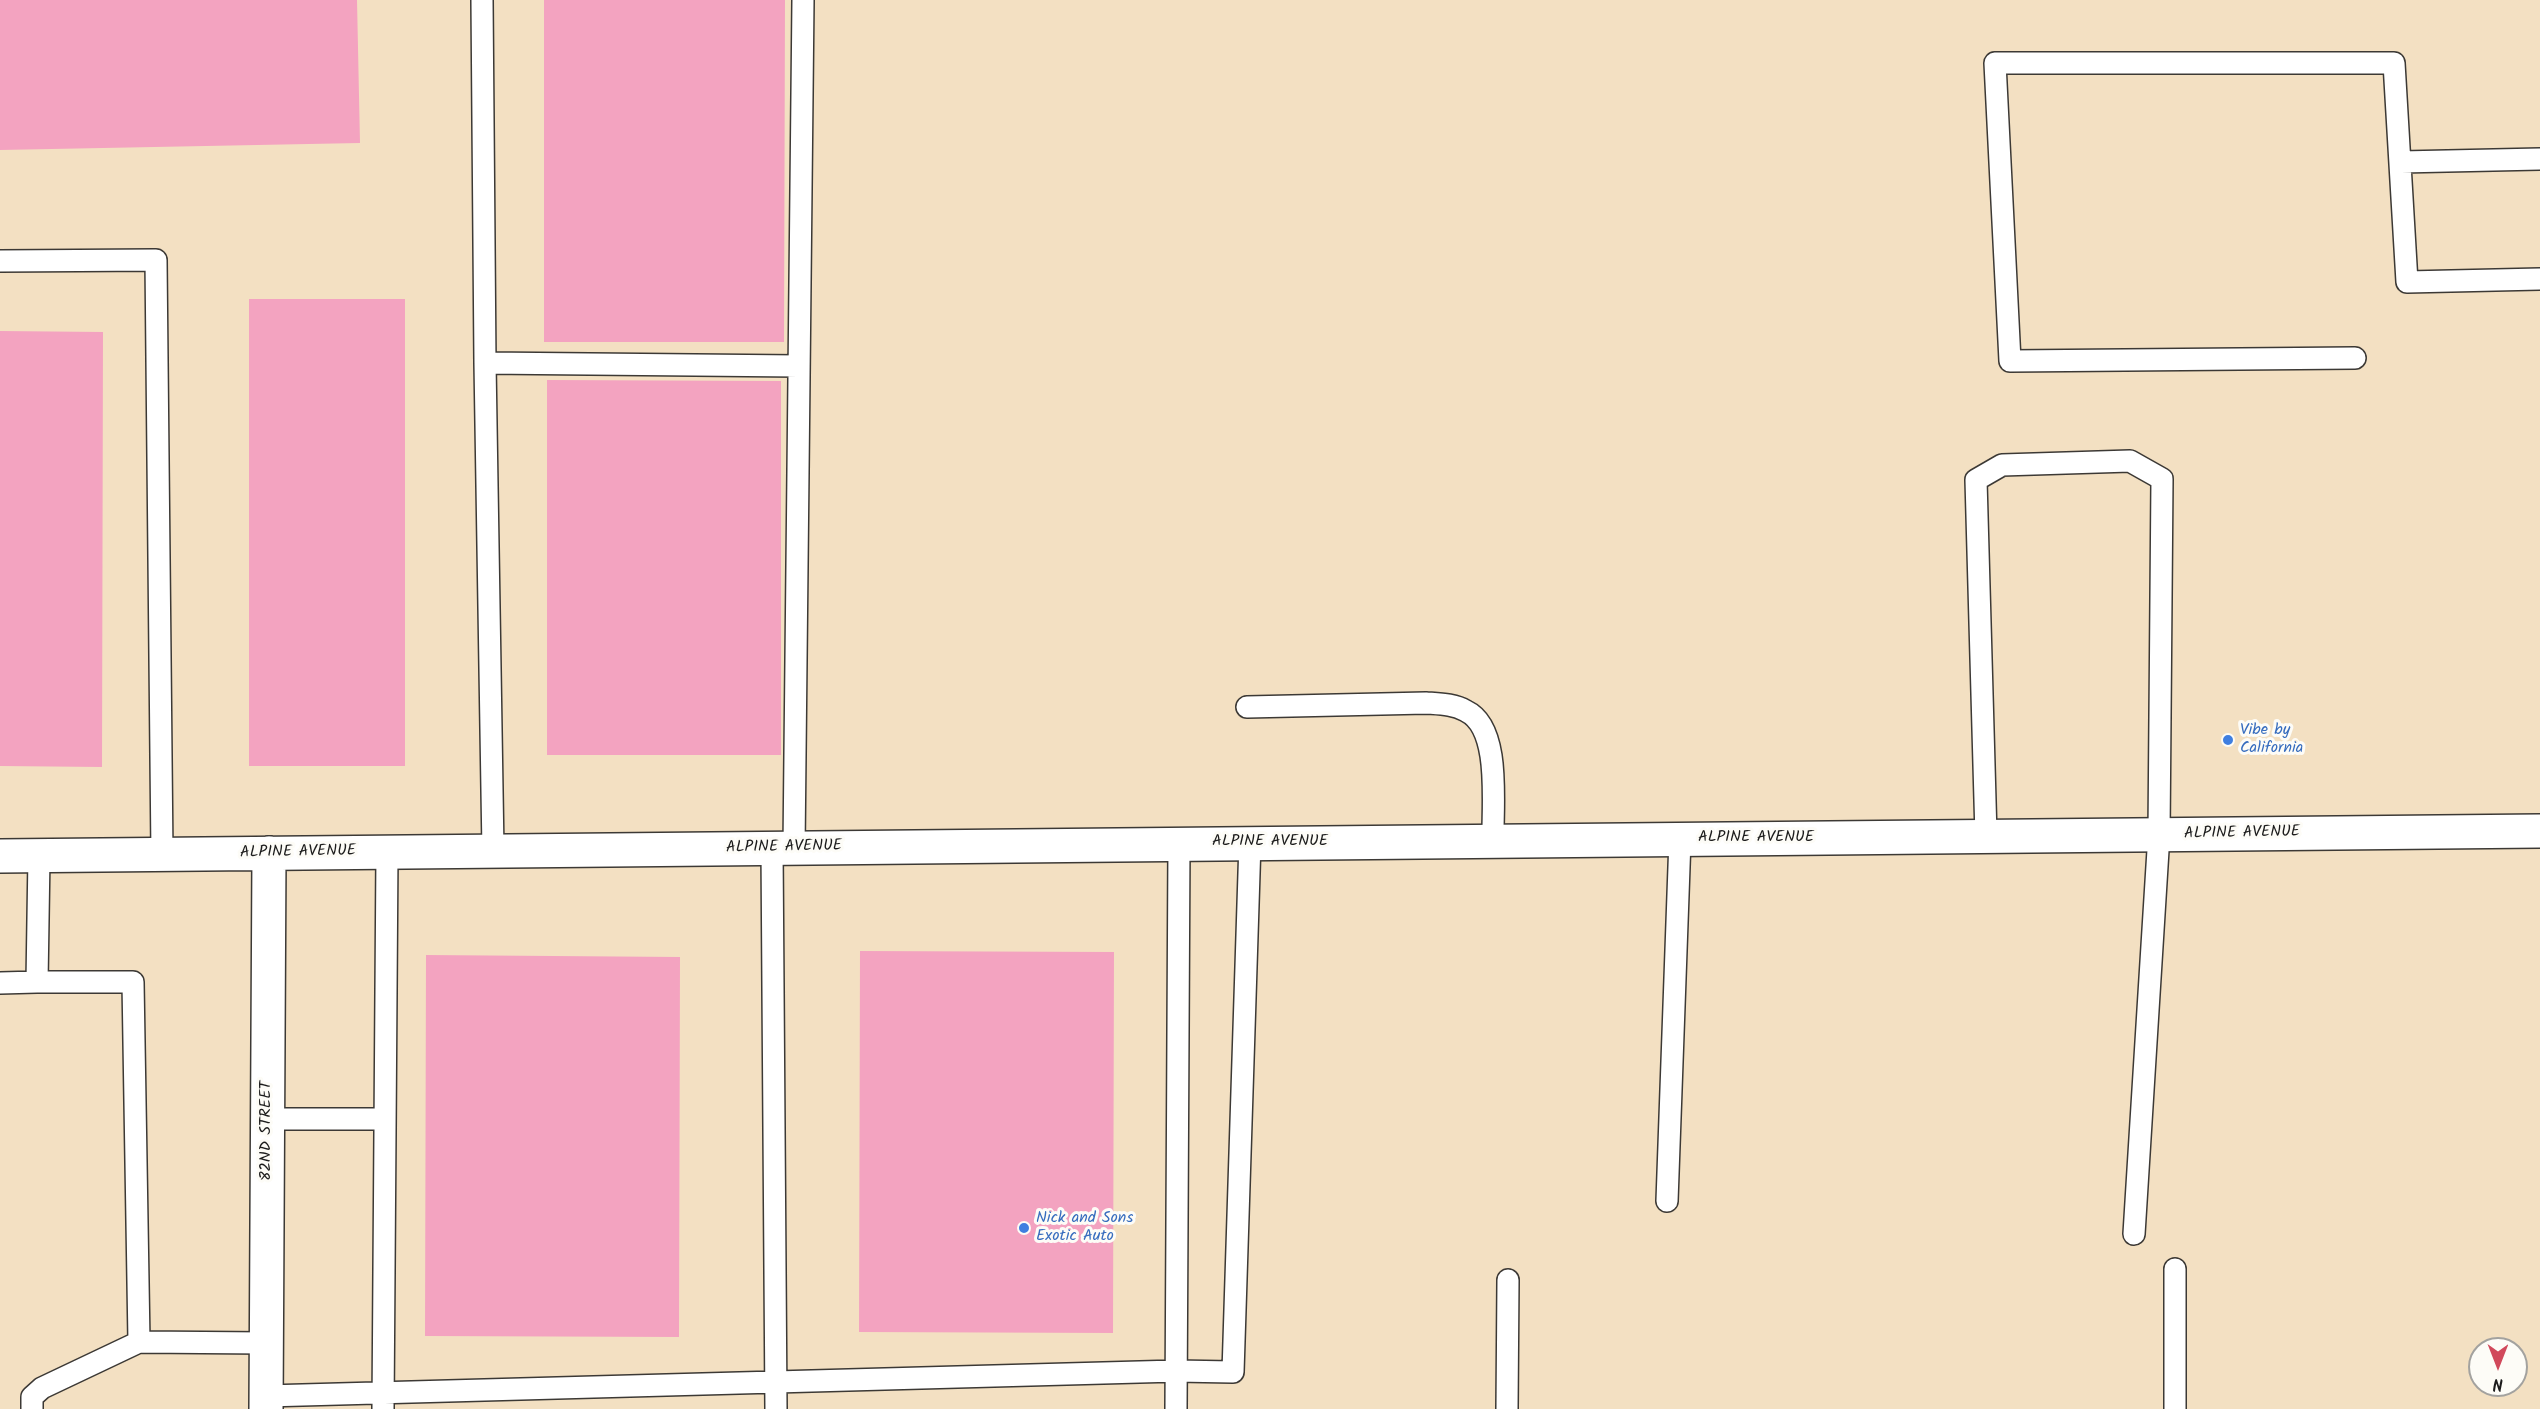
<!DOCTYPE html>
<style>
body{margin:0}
#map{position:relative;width:2540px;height:1409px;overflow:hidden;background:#f3e0c2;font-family:Kalam,sans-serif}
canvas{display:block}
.north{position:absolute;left:2468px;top:1337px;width:60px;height:60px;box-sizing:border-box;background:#fdfcf7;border:2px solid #a3a29f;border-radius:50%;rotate:180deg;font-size:16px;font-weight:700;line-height:24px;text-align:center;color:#1c1c1c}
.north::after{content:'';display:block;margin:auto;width:21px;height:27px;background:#d1495b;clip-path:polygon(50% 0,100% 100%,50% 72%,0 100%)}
</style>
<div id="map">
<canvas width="2540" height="1409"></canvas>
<div class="north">N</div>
</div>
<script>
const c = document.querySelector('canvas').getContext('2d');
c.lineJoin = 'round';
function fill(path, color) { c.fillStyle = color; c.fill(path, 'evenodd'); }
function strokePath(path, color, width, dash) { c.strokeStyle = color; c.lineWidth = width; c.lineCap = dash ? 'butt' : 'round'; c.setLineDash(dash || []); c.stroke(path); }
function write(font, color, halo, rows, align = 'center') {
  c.font = font + ' Kalam,sans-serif'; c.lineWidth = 6; c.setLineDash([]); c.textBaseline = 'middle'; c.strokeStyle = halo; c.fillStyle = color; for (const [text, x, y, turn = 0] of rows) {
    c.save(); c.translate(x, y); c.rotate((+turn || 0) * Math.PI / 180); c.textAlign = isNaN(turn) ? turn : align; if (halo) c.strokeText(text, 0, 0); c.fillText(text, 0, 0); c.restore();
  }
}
fill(new Path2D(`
 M0,0H357L360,143L0,150Z
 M544,0H785L784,342H544Z
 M249,299H405V766H249Z
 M0,331L103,332L102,767L0,766Z
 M547,380L781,381V755H547Z
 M860,951L1114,952L1113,1333L859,1332Z
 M426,955L680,957L679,1337L425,1336Z`), '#f3a3c0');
const service = new Path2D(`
 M482,0L485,363L493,851
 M2401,162L2540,159
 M0,261L156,260L162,855
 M2355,358L2010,361L1995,63H2394L2407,282L2540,279
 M485,363L799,366
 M1247,707L1426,703C1440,704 1454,704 1466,711C1502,728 1492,807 1493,841
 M1986,836L1976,480L2002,465L2130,461L2162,479L2159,834L2134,1234
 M772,848L776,1409
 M794,848L803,0
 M37,982H133L139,1342L266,1343
 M0,983L37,982L39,856
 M267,1119H385
 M1667,1201L1680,839
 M266,1396L1176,1371L1233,1372L1250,842
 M32,1409V1397L42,1388L139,1342
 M383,1409L387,852
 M1176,1409L1179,843
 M1507,1409L1508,1280
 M2175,1409V1269`);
const minor = new Path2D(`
 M0,856L2540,831
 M266,1409L269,853`);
strokePath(service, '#3c3935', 24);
strokePath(minor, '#3c3935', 36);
strokePath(service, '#fff', 21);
strokePath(minor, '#fff', 33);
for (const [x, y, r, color] of [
 [2228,740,6,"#3f7fe0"],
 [1024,1228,6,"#3f7fe0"]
]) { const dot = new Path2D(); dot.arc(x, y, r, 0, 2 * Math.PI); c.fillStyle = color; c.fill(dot); strokePath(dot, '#fdfcf7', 2); }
write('16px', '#366cbe', '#fdfcf7', [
 ["Vibe by",2240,731],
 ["California",2240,749],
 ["Nick and Sons",1036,1219],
 ["Exotic Auto",1036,1237]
], 'left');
write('16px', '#1c1c1c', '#fdfcf7', [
 ["ALPINE AVENUE",2242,834,-1],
 ["ALPINE AVENUE",1756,838],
 ["ALPINE AVENUE",1270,842],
 ["ALPINE AVENUE",784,848,-1],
 ["ALPINE AVENUE",298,853,-1],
 ["82ND STREET",267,1131,-90]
]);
</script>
